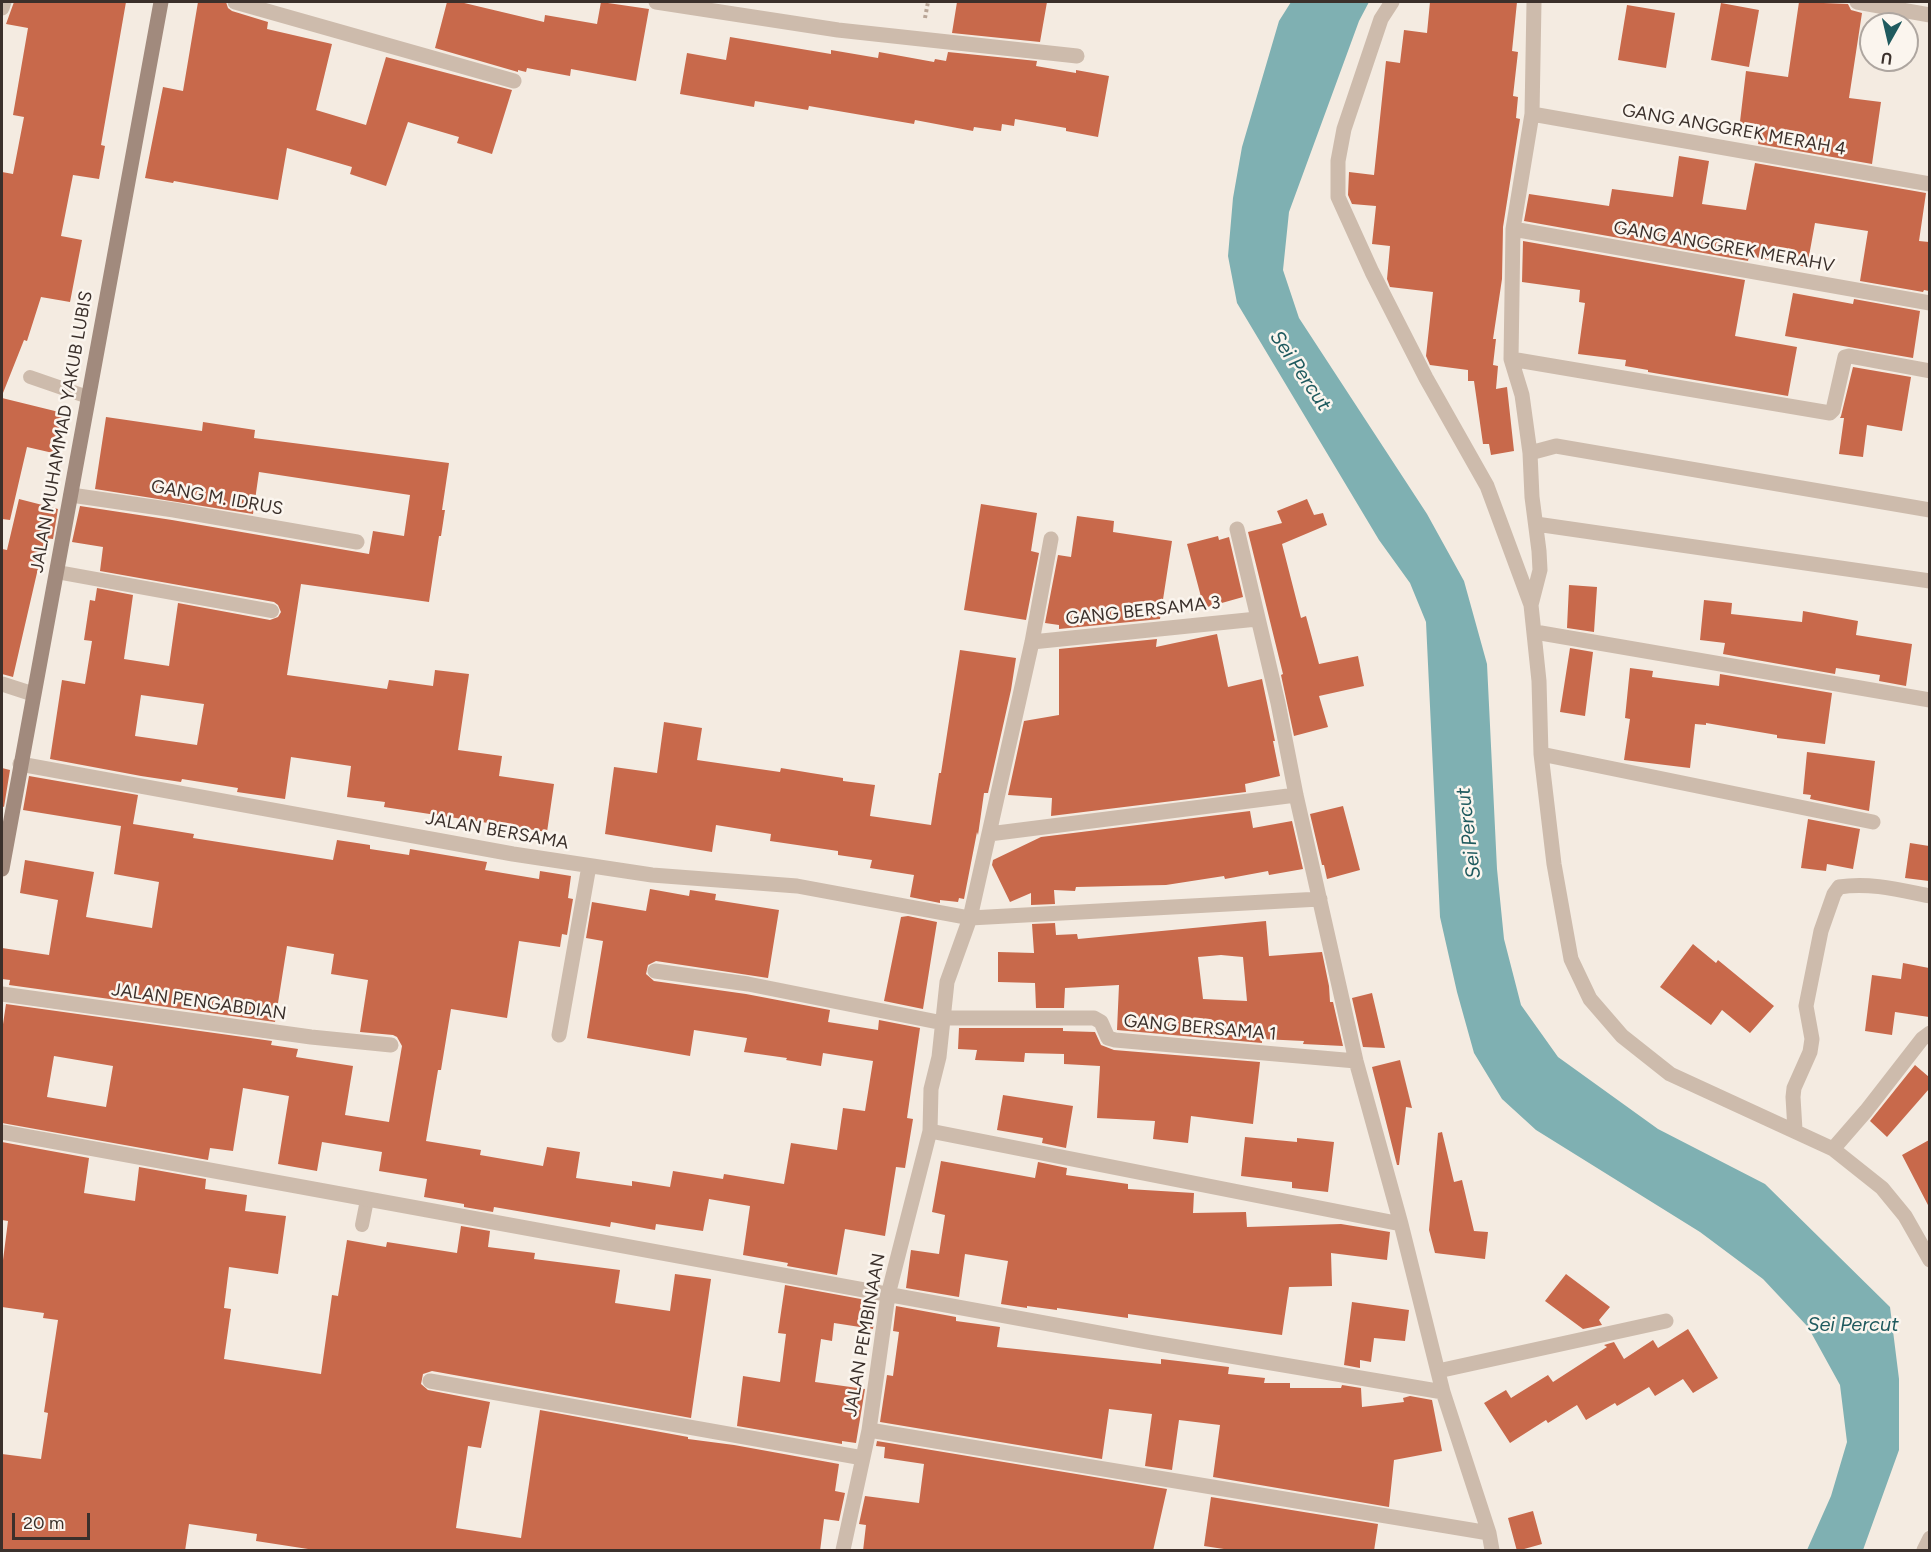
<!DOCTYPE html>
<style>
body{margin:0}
#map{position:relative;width:1931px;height:1552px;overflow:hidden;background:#f4ebe1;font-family:Figtree,sans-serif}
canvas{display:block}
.frame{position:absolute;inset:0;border:3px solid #3b302b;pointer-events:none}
.north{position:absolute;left:1859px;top:12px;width:60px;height:60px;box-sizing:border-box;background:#fbf5ee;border:2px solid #aea6a0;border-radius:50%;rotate:188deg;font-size:16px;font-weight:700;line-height:24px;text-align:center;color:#3b302b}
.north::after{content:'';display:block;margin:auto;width:21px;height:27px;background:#1f5a5e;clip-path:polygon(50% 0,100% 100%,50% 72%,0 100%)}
.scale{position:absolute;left:12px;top:1513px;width:78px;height:27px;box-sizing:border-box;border:3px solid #3b302b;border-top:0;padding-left:8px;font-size:18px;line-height:21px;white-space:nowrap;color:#3b302b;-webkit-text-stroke:4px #fbf5ee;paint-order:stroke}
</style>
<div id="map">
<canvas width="1931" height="1552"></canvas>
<div class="frame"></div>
<div class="north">U</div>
<div class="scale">20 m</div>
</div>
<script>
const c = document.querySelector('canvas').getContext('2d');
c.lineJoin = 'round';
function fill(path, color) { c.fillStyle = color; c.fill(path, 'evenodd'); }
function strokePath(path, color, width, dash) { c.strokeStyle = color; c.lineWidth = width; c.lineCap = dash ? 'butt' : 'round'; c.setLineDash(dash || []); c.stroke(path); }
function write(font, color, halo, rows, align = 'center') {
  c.font = font + ' Figtree,sans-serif'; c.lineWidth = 5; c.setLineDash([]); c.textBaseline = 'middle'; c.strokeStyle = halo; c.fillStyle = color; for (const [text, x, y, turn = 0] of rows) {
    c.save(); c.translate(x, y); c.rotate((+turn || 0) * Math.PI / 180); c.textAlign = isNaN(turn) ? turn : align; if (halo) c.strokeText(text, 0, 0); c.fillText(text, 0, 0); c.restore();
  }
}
fill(new Path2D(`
 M1291,2H1369L1359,21L1289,212L1283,270L1299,318L1427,514L1464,581L1487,664L1497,869L1504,939L1521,1005L1558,1057L1658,1129L1765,1184L1890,1307L1899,1379V1450L1863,1550H1807L1831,1496L1847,1442L1840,1385L1808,1327L1763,1279L1700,1232L1536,1130L1502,1099L1474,1053L1457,992L1440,917L1426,622L1410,583L1379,540L1237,303L1228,256L1233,198L1242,147L1279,21Z`), '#7fb0b2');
fill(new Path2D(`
 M14,2H126L101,145L105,146L99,179L73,175L61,236L82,240L70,302L41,297L27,341L24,340L3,393L2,172L13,174L24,117L13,115L28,28L6,24Z
 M198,2H226L228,8L232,11L268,22L267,29L332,44L316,110L366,125L386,57L512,90L492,154L457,143L459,137L408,122L386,186L350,174L352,167L287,148L278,200L174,181L173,183L145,178L163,87L183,91Z
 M447,2H460L544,22L545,15L597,24L601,2L649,9L636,81L571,69L570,76L527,68L526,72L518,70V72L435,48Z
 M957,2H1047L1040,42L952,33Z
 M1430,2H1517L1512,51L1518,52L1513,96L1518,97L1516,118L1520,119L1503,227L1502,279L1493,339H1496L1493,365L1498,366L1496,389L1507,387L1514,451L1491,455L1489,444H1483L1474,381H1468V370L1430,365L1426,356L1433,292L1390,287L1387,279L1390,246L1372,244L1376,206L1352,204L1348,195L1349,172L1374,175L1386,61L1400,63L1404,30L1427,33Z
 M1799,2L1848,4L1851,10L1862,13L1849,98L1881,102L1872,164L1758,144L1760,133L1739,130L1746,71L1788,77Z
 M1721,3L1759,10L1749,67L1711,60Z
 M1627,5L1675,13L1666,68L1618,60Z
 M730,37L831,54V50L878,58L879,52L934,62L935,59L946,61L948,52L1037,61L1036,66L1076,73V70L1109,76L1098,137L1066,131V128L1015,119L1014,126L1002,124L1001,131L974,127L973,131L915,120L914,124L809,106L808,110L755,101L754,107L680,94L687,53L726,60Z
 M1679,156L1709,161L1702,204L1746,210L1755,163L1926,193L1919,241L1929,242V291L1924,290L1923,292L1860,281L1868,231L1815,223L1807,267L1749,256L1748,261L1524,221L1529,194L1609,206L1612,189L1673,197Z
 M1523,241L1745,280L1735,336L1797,347L1788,396L1648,372V370L1625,366L1626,360L1578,354L1585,303L1579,302L1580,290L1522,282Z
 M1793,293L1853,304L1854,299L1920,311L1913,358L1785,336Z
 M1853,367L1911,377L1902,431L1867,425L1863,457L1839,454L1844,418H1840L1841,416Z
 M2,398L63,413L53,453L27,447L10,520L2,519Z
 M106,417L202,431L203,422L255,430L254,438L449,463L442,510H445L441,536H439L429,602L301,584L287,675L387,689L389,680L433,686L435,670L469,674L458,750L502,756L499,776L554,784L547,832L384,807L385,802L347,797L351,766L291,757L285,799L237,792L238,788L182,779L181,782L141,776L50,759L62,680L85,684L92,641L84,640L90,600L95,601L97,588L133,595L124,659L169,666L178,603L270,620L278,617L281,612L278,605L274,602L100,571L103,547L72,542L80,506L172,520L369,554L373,531L404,536L410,495L259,472L253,514L95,489ZM141,695L204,704L197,745L135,736Z
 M19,499L58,509L53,539L45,538L13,677L2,674V549L7,550Z
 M1307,499L1314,515L1323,513L1327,525L1282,544L1301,618L1306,616L1319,664L1358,656L1364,686L1319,696L1328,727L1294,736L1281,675L1283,674L1248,532L1282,523L1277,511Z
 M981,504L1037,513L1031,551L1039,553L1026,620L964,610Z
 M1077,516L1114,521L1113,532L1172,541L1160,619L1059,629V625L1045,623L1058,555L1071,557Z
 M1218,536L1219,540L1229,537L1243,597L1204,608L1187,544Z
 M1569,585L1597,587L1594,632L1567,628Z
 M1704,600L1732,603L1731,614L1802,622L1803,611L1858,621L1856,635L1912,644L1906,686L1879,681L1880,675L1836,668L1835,674L1723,654L1725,643L1700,640Z
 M1217,634L1228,687L1262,679L1275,741H1273L1280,776L1245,784L1246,792L1051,816L1052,798L1008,795L1024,721L1059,715V649L1157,639L1156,647Z
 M1570,648L1593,652L1585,716L1560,712Z
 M960,650L1016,658L1011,690L988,793H984L978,835L977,832L964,899L959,898L958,902L940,900V903L910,897L914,875L870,868L872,860L838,855V851L770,841L771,834L716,825L712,852L605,834L614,767L657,773L664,722L702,728L697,760L780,772L781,768L811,773L843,778V781L875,785L870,816L931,825L939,773H941Z
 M1630,668L1653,671L1652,677L1719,686L1720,674L1832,693L1825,744L1777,738V735L1706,723V725L1695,724L1690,768L1624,760L1630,719L1625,718Z
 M1807,752L1875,761L1869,811L1810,799L1811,795L1803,794Z
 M2,768L10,770L4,807L2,806Z
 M29,776L138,795L133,824L194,834L193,838L333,860L337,840L370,845V849L409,855L410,849L487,862L485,870L539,879L540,871L571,876L568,898L573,899L567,935L562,934L560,947L519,941L507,1018L451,1009L441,1070H438L426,1141L481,1150L480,1155L543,1166L547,1147L580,1152L576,1178L632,1186V1181L670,1187L673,1171L723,1179L724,1174L784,1184L791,1143L837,1150L843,1108L865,1111L873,1061L823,1053L821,1066L786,1060L787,1058L744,1052L747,1038L694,1030L690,1056L587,1038L603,941L586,938L592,902L646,911L650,889L689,896L690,890L716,894L715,900L779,910L768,978L656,961L648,965L646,974L654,981L746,994L830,1010L828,1022L878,1030L879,1020L920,1028L907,1118L913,1119L905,1168L896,1167L885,1236L845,1229L837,1275L787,1266L788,1263L743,1255L750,1206L709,1199L703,1231L656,1224L655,1230L611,1222L610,1227L494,1207L493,1212L464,1207V1204L424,1197L427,1179L379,1171L382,1152L322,1142L317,1171L278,1164L289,1096L243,1088L233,1151L210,1148L208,1160L2,1123V1031L6,1004L272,1041L271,1045L298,1049L296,1057L353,1066L345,1115L389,1122L402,1046L397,1037L393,1035L360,1032L368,980L331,974L334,954L287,946L275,1022L9,985L10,980L2,979V948L49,955L58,900L20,893L25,860L94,872L86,917L152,928L159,882L114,874L121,826L23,810ZM54,1056L113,1066L106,1107L47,1097Z
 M1343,806L1360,870L1327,879L1324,865H1322L1310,814Z
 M1250,811L1253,828L1292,821L1303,869L1269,875L1268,871L1225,879L1224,876L1166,885L1076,887L1075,891L1054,890L1055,904L1031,905V893L1010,902L992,865L993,860L1041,837Z
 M1808,819L1860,829L1853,869L1827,864L1826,871L1801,868Z
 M1910,843L1929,846V881L1905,878Z
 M908,916L937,922L923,1009L884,1001L901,917Z
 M1266,921L1269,956L1322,952L1329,986L1330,1002H1333L1343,1046L1303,1044L1304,1041L1262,1039V1043L1117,1030L1119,985L1065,988L1064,1008H1036L1035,983L998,982V952L1034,953L1032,924L1055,923L1056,935L1077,934L1078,939ZM1221,955L1243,957L1247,1001L1203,999L1198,957Z
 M1693,944L1716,963L1718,960L1774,1006L1750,1033L1722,1010L1711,1025L1660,987Z
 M1903,963L1929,968V1017L1895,1012L1892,1035L1865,1031L1872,975L1901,979Z
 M1372,993L1385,1048L1363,1047L1352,998Z
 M959,1028H1063V1031L1095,1032L1101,1045L1114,1050L1260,1062L1253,1124L1191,1116L1188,1143L1153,1139L1155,1121L1097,1118L1100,1066L1064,1064V1054L1025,1053L1024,1062L975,1060L977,1050L958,1049Z
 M1400,1060L1412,1108L1406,1107L1399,1165H1397L1372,1067Z
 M1915,1065L1929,1077V1089L1887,1137L1870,1121Z
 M1003,1095L1073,1106L1066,1148L1042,1143L1043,1138L997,1130Z
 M1442,1132L1454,1182L1462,1180L1474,1231L1488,1232L1485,1259L1435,1253L1429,1230L1438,1133Z
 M1245,1137L1297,1142V1138L1334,1142L1328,1192L1292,1188V1182L1241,1176Z
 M1929,1140V1207L1902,1155Z
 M2,1142L89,1158L84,1193L135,1201L139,1167L206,1179L205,1189L247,1195L245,1211L286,1216L278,1274L229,1267L224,1308L231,1309L224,1359L321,1374L332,1295L338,1296L347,1240L386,1247L387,1242L457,1253L461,1226L490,1231L488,1247L535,1253L534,1259L620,1270L615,1303L670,1311L675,1274L711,1279L691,1418L432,1371L423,1374L421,1384L428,1390L490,1402L481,1448L468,1446L456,1528L521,1538L540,1410L688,1437V1439L734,1445L839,1464L835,1491L845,1493L839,1521L824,1519L820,1551H321L256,1541L257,1534L189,1524L185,1551H2V1454L41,1459L48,1413L44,1412L58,1320L43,1318L44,1313L2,1307V1268L8,1221L2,1220Z
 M941,1161L1035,1178L1038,1162L1067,1168L1066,1175L1128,1184V1189L1194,1193L1193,1213L1246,1212L1247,1227L1341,1224L1390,1232L1387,1260L1331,1253L1332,1286L1289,1287L1282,1335L1128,1314V1318L1057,1308V1310L1027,1306V1308L1001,1304L1008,1261L965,1254L959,1297L906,1288L911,1250L939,1254L945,1215L932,1212Z
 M1566,1274L1610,1307L1599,1320L1602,1325L1583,1329L1545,1301Z
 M785,1285L877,1302L873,1329L834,1323L832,1341L821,1339L815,1382L865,1389L856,1443L842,1441V1444L737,1426L743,1376L780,1382L786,1334L778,1333Z
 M1352,1302L1409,1310L1405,1341L1374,1338L1371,1362L1360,1360V1368L1344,1365Z
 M896,1306L956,1317V1321L1000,1327L997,1347L1161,1364V1359L1229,1367L1228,1374L1265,1378L1264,1383H1290V1388H1341L1342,1385L1361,1388L1362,1407L1404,1402L1403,1398L1410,1396L1432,1400L1442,1451L1394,1460L1389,1507L1213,1477L1220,1425L1179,1420L1172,1470L1145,1466L1152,1414L1109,1409L1102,1459L880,1422L887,1375L893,1376L899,1332L893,1331Z
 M1688,1329L1718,1378L1693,1393L1683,1379L1655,1396L1649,1387L1617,1406L1615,1403L1586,1420L1577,1405L1548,1423L1546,1420L1510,1443L1484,1403L1506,1390L1511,1398L1548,1375L1553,1382L1607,1347L1604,1345L1614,1342L1624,1359L1653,1340L1658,1348Z
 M877,1441L1167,1489L1153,1551H863L866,1525L859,1524L865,1496L919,1503L924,1464L884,1458L885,1447L876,1446Z
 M1211,1497L1378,1524L1374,1551H1237L1204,1546Z
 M1533,1511L1542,1544L1517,1551L1508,1518Z`), '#c8694b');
strokePath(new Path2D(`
 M925,18L928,2`), '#b9a596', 4, [3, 3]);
strokePath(new Path2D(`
 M30,377L88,397
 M57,572L272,611
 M362,1225L367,1200`), '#cdbbac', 14);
strokePath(new Path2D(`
 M235,2L514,81
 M656,2L838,30L1077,56
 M1392,2L1381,19L1344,129L1338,161V197L1372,272L1426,378L1487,486L1531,605L1539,681L1541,754L1554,864L1571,959L1590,999L1622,1036L1670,1074L1833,1149L1882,1188L1905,1216L1930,1260
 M1857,2L1930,15
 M2,8L4,2
 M1532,114L1930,184
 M1513,229L1930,303
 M1511,359L1830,413L1833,410L1845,357L1849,356L1930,371
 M1530,453L1556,446L1930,510
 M71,495L174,510L357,542
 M1536,524L1930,581
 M1237,529L1278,703L1296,795L1356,1061L1401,1224L1443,1392L1489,1533L1492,1550
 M1531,605L1540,570L1539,551L1532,497L1530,453L1522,395L1511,359L1513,229L1532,114L1534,2
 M1535,632L1930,700
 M1032,642L1257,619
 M2,684L33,694
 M1541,754L1873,822
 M20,764L513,854L652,875L797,886L970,918L1320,899
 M989,834L1296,795
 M655,971L748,984L943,1023
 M2,994L311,1037L391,1045
 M944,1018H1094L1101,1022L1108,1038L1115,1040L1356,1061
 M559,1035L589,866
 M1795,1130L1793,1097L1794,1088L1810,1052L1812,1039L1806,1006L1821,931L1834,894L1839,887C1870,882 1900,890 1930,896
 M930,1131L1401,1224
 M2,1132L1148,1342L1443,1392
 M1833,1149L1866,1111L1922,1039L1930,1033
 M1438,1371L1666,1321
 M430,1381L863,1458
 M869,1430L1489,1533
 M843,1550L869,1430L888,1295L930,1131L931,1089L939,1057L947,982L970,918L1032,642L1051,539
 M1924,1550L1930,1538`), '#cdbbac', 15);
strokePath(new Path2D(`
 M2,869L161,2`), '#a18a7d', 15);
write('18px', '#3b302b', '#fbf5ee', [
 ["GANG ANGGREK MERAH 4",1734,130,10],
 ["GANG ANGGREK MERAHV",1724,247,10],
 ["JALAN MUHAMMAD YAKUB LUBIS",62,432,-80],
 ["GANG M. IDRUS",217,498,10],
 ["GANG BERSAMA 3",1143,611,-6],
 ["JALAN BERSAMA",497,831,10],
 ["JALAN PENGABDIAN",199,1002,8],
 ["GANG BERSAMA 1",1200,1028,5],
 ["JALAN PEMBINAAN",865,1335,-80]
]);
write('italic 20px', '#1f5a5e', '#fbf5ee', [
 ["Sei Percut",1300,371,56],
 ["Sei Percut",1469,833,-97],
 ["Sei Percut",1853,1325]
]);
</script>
